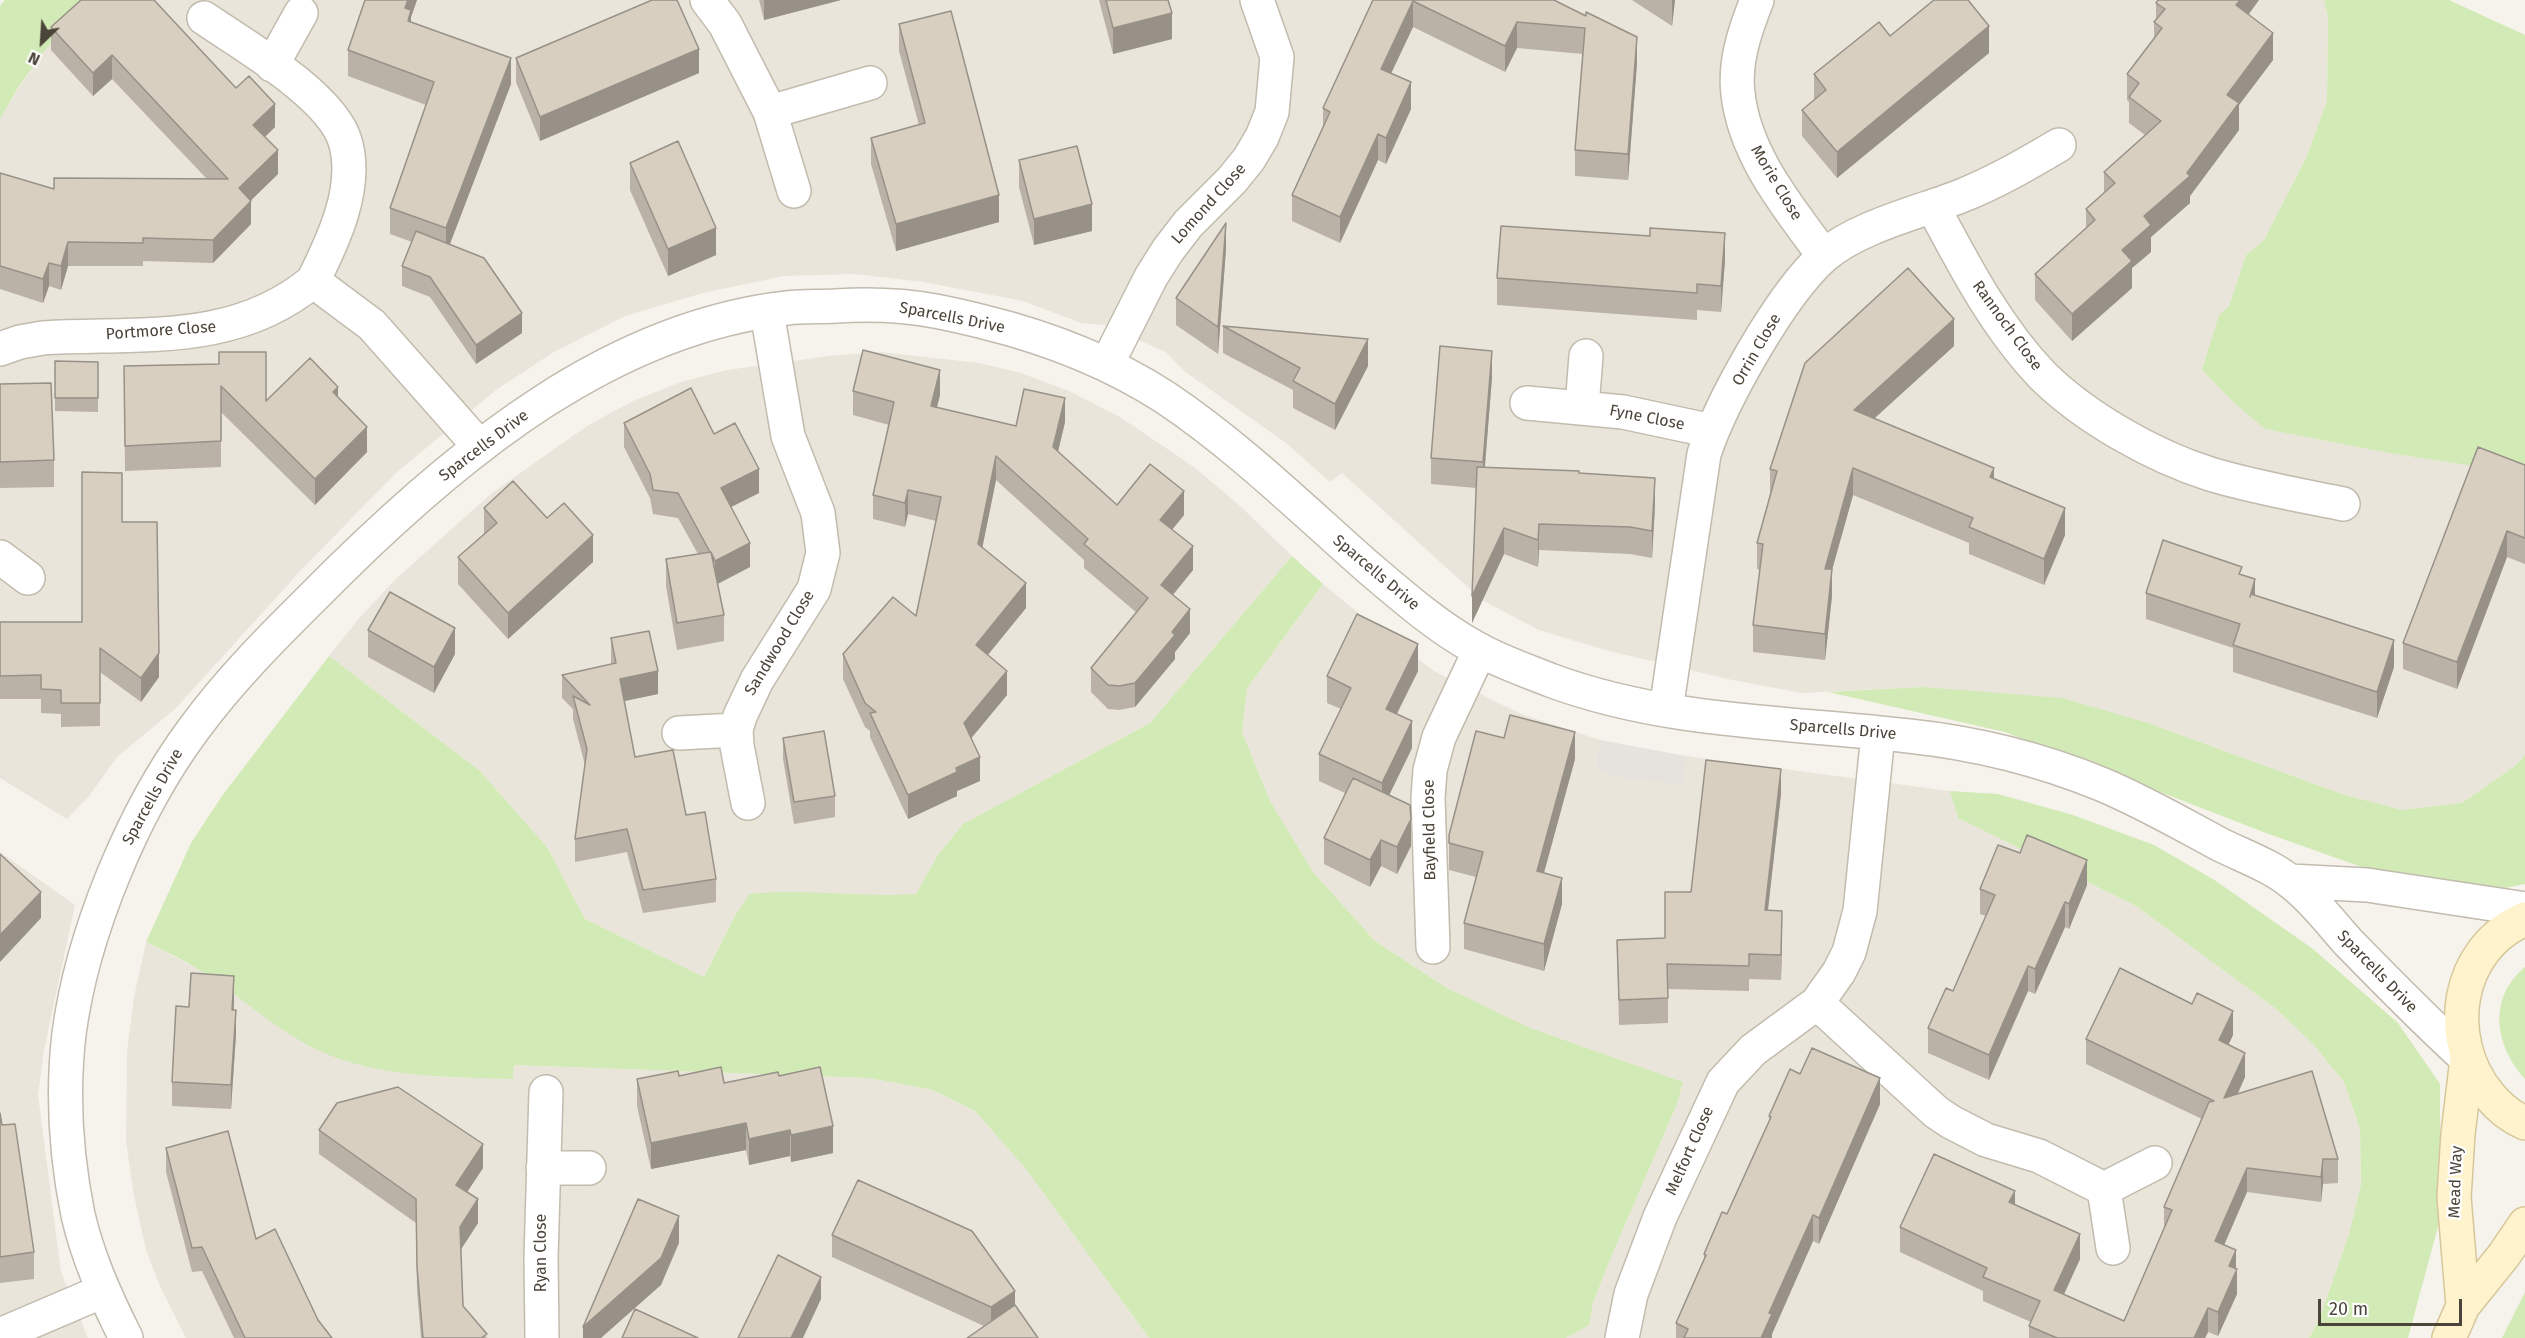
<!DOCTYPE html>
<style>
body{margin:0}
#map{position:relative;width:2525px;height:1338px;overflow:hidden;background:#f6f3ec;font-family:"Fira Sans",sans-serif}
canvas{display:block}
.north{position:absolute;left:12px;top:12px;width:60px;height:60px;-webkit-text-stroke:4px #fff;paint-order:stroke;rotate:205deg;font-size:16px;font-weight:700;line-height:24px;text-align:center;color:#4b4439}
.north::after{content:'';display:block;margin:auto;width:21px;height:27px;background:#4b4439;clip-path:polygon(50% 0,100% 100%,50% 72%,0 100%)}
.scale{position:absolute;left:2318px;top:1299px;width:144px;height:27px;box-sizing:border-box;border:3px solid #4b4439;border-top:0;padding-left:8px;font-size:18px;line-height:21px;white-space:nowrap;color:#4b4439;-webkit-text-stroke:4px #fff;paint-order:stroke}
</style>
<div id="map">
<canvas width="2525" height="1338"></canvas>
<div class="north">N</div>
<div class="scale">20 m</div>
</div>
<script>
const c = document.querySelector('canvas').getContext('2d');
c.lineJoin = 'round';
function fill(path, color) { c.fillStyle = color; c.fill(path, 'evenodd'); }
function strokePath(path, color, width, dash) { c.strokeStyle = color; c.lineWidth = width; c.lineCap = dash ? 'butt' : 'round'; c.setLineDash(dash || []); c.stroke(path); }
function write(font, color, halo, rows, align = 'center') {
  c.font = font + ' "Fira Sans",sans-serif'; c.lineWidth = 4.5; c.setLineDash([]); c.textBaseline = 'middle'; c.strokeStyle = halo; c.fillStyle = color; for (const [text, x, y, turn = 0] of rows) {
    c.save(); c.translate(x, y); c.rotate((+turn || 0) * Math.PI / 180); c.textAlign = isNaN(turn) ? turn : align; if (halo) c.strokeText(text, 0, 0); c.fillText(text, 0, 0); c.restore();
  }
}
fill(new Path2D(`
 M97,0H2324L2328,18L2327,101L2306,158L2264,240L2246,255L2229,306L2202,370L2233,402L2266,429L2389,453L2525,474V755L2515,766L2462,803L2402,810L2342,794L2148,723L1974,692L1923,687L1802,693L1732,680L1605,650L1539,630L1482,600L1342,473L1330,482L1286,443L1184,371L1166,352L1104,325L1081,323L1023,301L923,282L855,274L784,276L703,293L625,316L554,352L496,390L397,472L303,568L175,709L117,757L89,796L67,819L0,778V119L19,87L47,48Z
 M881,352L979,363L1021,373L1069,391L1120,417L1194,467L1240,506L1292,556L1150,723L963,824L938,855L916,894L736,914L704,977L585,919L547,847L479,770L329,656L361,616L398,577L492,493L587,426L633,401L681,382L727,370L829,356Z
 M1323,584L1380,631L1434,671L1521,714L1600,740L1595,770L1682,784L1686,756L1950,791L1958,818L2136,906L2275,1008L2313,1044L2344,1082L2360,1129L2361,1185L2349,1234L2319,1320L2309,1338H1566L1589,1325L1593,1303L1608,1264L1677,1104L1683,1082L1529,1028L1447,988L1375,941L1313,872L1270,801L1242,732L1247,688Z
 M0,852L75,905L44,1050L38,1095L61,1272L88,1338H0Z
 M146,942L398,1072L441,1077L513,1079L514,1065L600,1068L869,1078L933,1090L975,1111L1026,1169L1149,1338H186L160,1286L146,1250L133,1191L126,1141L127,1051L134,997Z`), '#eae5da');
fill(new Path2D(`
 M1600,740L1686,756L1683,784L1629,779L1595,770Z`), '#e6e2dd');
fill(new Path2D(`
 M5,0H97L47,48L19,86L0,119V6Z
 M2324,0H2449L2525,35V474L2389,453L2265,429L2233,402L2202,370L2219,315L2229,306L2246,255L2264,240L2306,158L2327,101L2328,18Z
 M1292,556L1323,584L1247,688L1242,732L1270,801L1313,872L1375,941L1447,988L1530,1028L1683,1082L1677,1104L1608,1264L1593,1303L1589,1325L1566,1338H1149L1026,1169L975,1111L933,1090L869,1078L514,1065L513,1079C444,1077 366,1078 304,1043C267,1022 235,992 199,970C183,959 164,951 146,942L191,843L222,796L329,656L479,770L547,847L585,919L704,977L736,914L750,894C805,888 861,898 916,894L938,855L963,824L1150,723Z
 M1923,687L2062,698L2148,723L2342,794L2402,810L2462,803L2515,766L2525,755V884L2495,890L2370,870L2266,833L2005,732L1828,692Z
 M1950,791L1998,794L2073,815L2154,845L2216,881L2313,949L2398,1023L2440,1084V1219L2408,1338H2309L2319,1320L2349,1234L2361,1185L2360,1129L2344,1082L2313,1044L2275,1008L2136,906L1958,818Z
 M2525,967V1079C2495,1045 2487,999 2525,967Z
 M2525,1292V1338H2502Z`), '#d2eab5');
const street = new Path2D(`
 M707,0L725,24L770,112L794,191
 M1757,0C1745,30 1734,62 1738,94C1745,156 1789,208 1824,256
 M204,18C243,45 331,95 345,141C359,187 333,241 313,281
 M272,65L301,13
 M770,112L870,83
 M1933,207C1964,265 1996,327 2042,375C2084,417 2153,456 2210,474C2253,487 2299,495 2343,504
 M0,349L20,342L43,338C138,332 234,347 313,281L372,325L479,446
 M1107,364L1151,277L1168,250L1188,224L1232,180L1249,159L1262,137L1272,112L1277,57L1257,0
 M1527,403L1623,412L1712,431
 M1582,407L1586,356
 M0,557L28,578
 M1666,710L1704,454C1722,400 1781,294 1824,256C1857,227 1920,212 1961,196C1996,182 2027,164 2059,145
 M679,733L736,730
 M748,803L737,746L736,730L740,716L757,680L814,589L823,553L818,513L788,436L767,312
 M2290,881L2367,885L2525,909
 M1433,947L1428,798L1430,770L1439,737L1480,650
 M1817,1003L1936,1112L1951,1122L1986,1140L2039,1156L2104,1189L2155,1163
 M543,1168H589
 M2104,1189L2113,1248
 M0,1335L103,1291
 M126,1338C106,1298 88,1258 78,1215C66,1156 62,1094 69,1034C82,934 133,811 193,730C235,672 288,622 338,572C460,452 610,328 787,308C803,306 820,307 836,306C869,304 903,305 935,311C951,314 968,318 984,322C1049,338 1109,361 1166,398C1239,447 1303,510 1369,568C1402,596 1436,626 1474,647C1498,661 1525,670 1550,680C1665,723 1789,722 1909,736C1974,743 2040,759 2101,784C2142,801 2180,823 2219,844C2243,856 2272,866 2292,883C2313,899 2331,923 2349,943C2388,983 2426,1022 2467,1059
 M542,1338L541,1257L546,1092
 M1622,1338L1631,1294L1660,1217L1723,1082L1753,1050L1817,1003L1839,972L1849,952L1860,911L1878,734`);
const secondary = new Path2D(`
 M2525,919C2455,949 2443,1039 2489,1095C2498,1106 2511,1117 2525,1123
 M2463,1306L2454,1197L2458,1134L2467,1059
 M2449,1338L2463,1306L2504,1255L2525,1224`);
strokePath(street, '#c2bbae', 36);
strokePath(secondary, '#d6c79b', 36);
strokePath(street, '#fff', 33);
strokePath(secondary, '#fff3cd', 33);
fill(new Path2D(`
 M365,0H417L411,17V22L511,84L450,244L522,333L476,364L430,297L402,286V266L412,242L390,234V208L426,105L348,76V50Z
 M759,0H841L764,20Z
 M1099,0H1168L1172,39L1113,54Z
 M1373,0H1554L1637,63L1628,180L1575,176V150L1583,54L1517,48L1505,72L1413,27L1391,73L1411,109L1386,164L1378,160L1340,243L1292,221V195L1323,128V108Z
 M1632,0H1675L1672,26Z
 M2156,3L2248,15L2273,60L2239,105V130L2190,196V203L2151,237V252L2132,268V288L2072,341L2035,300V274L2086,228V209L2104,193V172L2145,135L2129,123V102L2127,100V74L2154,38V22L2156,19Z
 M899,24L999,222L896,251L871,164V138L919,125L899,51Z
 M51,27L236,88L275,127L265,137L278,174L251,200V224L213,263L143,261V266H68L61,290L49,286L43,303L0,289V173L54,189L206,178L112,79L93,96L51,50Z
 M1890,36L1989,53L1837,178L1802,136V110L1814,100V74Z
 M516,58L699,73L540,141L516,82Z
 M1019,160L1092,231L1034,245L1019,187Z
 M630,163L716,255L668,276L630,190Z
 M1226,249L1218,354L1176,325V298Z
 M1725,260L1721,312L1697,310V320L1497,305V278Z
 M1223,326L1368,366L1335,430L1293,408V390L1223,353Z
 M1954,346L1874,418L1994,479L2065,535L2044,585L1969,554V543L1853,495L1832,570V596L1825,660L1753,652V625L1760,570L1757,569V543L1770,494V469Z
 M55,361L98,362V412L55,411Z
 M219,364L266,401L338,398L367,452L315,505L221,412V467L125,471L124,366Z
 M1492,377L1485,467L1579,473L1655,505L1652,558L1630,554L1539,550L1538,567L1504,554L1472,623L1476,488L1431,484V458Z
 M0,384L54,460V487L0,488Z
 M853,391L940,395L937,407L1016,426L1065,422L1058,452L1117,505L1184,515L1172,530L1193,570L1173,595L1190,633L1175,652V659L1135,707L1119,710L1108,709L1091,692V668L1137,613L1084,568V560L996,480L982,548L1026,608L988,655L1007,695L971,738L980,781L957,791V796L908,819L870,737V731L865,727L843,679V654L916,616L936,521L908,514L905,527L873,519V495L889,425L853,415Z
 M624,423L714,434L759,493L731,507L750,567L718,584L724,615V641L677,650L666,586V559L698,554L678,518L653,514L650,498L624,447Z
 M2525,465V564L2507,557L2457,689L2403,669V643Z
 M484,508L547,518L593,562L508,639L458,584V557L484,534Z
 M122,522L159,677L141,702L100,672V726L61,727V714L41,713V699H0V622H82Z
 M2242,575L2255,596L2394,667L2377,718L2233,672V648L2146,619V593Z
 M368,630L455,654L434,693L368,657Z
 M611,638L658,694L624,701L635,757L686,815L716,879V902L643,913L627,852L575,862V839L585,765L573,719V709L562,698V675L611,664Z
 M1418,671L1397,714L1412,748L1389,795L1411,846L1397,874L1381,866L1370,887L1324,864V838L1345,793L1319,781V754L1341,709L1327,703V676Z
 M783,738L835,796V817L794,824L783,759Z
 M1575,759L1544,873L1562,904L1544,971L1464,949V923L1476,877L1449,870V835Z
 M1781,794L1768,910L1782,936L1781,980L1749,979V991L1668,989V1023L1619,1025L1617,940L1665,938L1691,892Z
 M2087,885L2069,929L2065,927L2035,994L2028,991L1989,1080L1928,1053V1028L1953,991L1986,916L1980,914V889Z
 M234,1000V1010L236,1034L231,1109L172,1106V1082L189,1007Z
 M2233,1035L2228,1045L2245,1077L2238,1094L2338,1159V1183L2323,1184L2321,1202L2247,1192L2224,1245L2236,1269L2237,1294L2218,1336L2208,1332L2205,1338H2029V1326L2031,1322L1983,1301V1291L1900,1252V1227L2015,1205L2080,1259L2064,1295L2124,1321L2164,1230V1207L2202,1119L2086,1064V1039Z
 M1800,1074L1880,1104L1819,1244L1813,1241L1772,1334V1338H1676V1323L1704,1260V1254L1727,1214L1769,1121V1116Z
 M679,1076L724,1083L779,1076L833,1153L791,1162L790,1156L749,1165L746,1150L651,1169L637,1106V1079Z
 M0,1113L2,1125L34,1252V1279L0,1283Z
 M319,1130L483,1168L467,1192L478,1223L461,1249L463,1306L487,1338H421L417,1291L416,1223L319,1154Z
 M166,1148L256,1239L318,1320L332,1338H234L202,1271L192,1272L166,1172Z
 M832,1235L1015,1305L984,1326L832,1257Z`), '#bab2a6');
fill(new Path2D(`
 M408,0H417L411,17V36L405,8Z
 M764,0H841L764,20Z
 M1672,0H1675L1672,26Z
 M2240,0H2259L2236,32V5Z
 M1413,1V27L1381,95V69Z
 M1172,13V39L1113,54V28Z
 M1517,22V48L1505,72V46Z
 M1989,26V53L1837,178V152Z
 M2273,33V60L2239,105V130L2190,196V203L2151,237V252L2132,268V288L2072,341V314L2122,250L2144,216L2187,173L2227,95Z
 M1637,37V63L1628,180V154Z
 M699,49V73L540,141V117Z
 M112,55V79L93,96V73Z
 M511,58V84L446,254V228Z
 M1411,82V109L1386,164V138Z
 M275,104V127L253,148V125Z
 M1378,134V160L1340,243V217Z
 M278,150V174L239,212V188Z
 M999,195V222L896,251V224Z
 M251,201V224L213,263V240Z
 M1092,204V231L1034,245V219Z
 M1226,223V249L1218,354V327Z
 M716,228V255L668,276V249Z
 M1725,233V260L1721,312V286Z
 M68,242V266L61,290V266Z
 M49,263V286L43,303V279Z
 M522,313V333L476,364V345Z
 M1954,319V346L1854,437V410Z
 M1368,339V366L1335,430V404Z
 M1492,351V377L1483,488V462Z
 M940,370V395L931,430V406Z
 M338,387V412L333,392Z
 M1065,398V422L1053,472V447Z
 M367,427V452L315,505V479Z
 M996,456V480L978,569V544Z
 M1853,468V495L1832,570V596L1825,660V569Z
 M1994,468V494L1990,477Z
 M759,469V493L721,512V488Z
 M1655,478V505L1652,558V531Z
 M908,490V514L905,527V503Z
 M1184,491V515L1160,544V520Z
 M2065,508V535L2044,585V559Z
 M1539,524V550L1538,567V540Z
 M1504,528V554L1472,623V596Z
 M2507,531V557L2457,689V662Z
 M593,535V562L508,639V613Z
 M750,543V567L715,585V561Z
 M1193,546V570L1161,609V585Z
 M2255,579V606L2250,597Z
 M1026,583V608L976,669V645Z
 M1190,609V633L1175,652V659L1135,707V683L1172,632Z
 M455,628V654L434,693V667Z
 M2394,640V667L2377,718V692Z
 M1418,644V671L1386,735V709Z
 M159,653V677L141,702V678Z
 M658,671V694L620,702V679Z
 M1007,671V695L964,747V723Z
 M1412,721V748L1382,810V783Z
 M1575,732V759L1537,898V871Z
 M980,757V781L957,791V796L908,819V795L956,768Z
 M1781,769V794L1765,935V910Z
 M1411,819V846L1397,874V847Z
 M1381,840V866L1370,887V860Z
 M2087,860V885L2069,929V904Z
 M1562,878V904L1544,971V944Z
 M41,892V918L0,962V935Z
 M2065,902V927L2035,994V969Z
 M1782,911V936L1781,980V955Z
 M2028,966V991L1989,1080V1055Z
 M234,976V1000L232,1034V1010Z
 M236,1010V1034L231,1109V1085Z
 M2233,1011V1035L2219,1065V1040Z
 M2245,1053V1077L2224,1122V1098Z
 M1880,1078V1104L1819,1244V1218Z
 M746,1123V1150L651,1169V1143Z
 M833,1126V1153L791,1162V1135Z
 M790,1130V1156L749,1165V1139Z
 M483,1144V1168L456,1209V1185Z
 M2323,1159V1184L2321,1202V1177Z
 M2247,1168V1192L2215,1266V1241Z
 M2015,1191V1215L2009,1202Z
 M478,1199V1223L460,1251V1227Z
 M1813,1215V1241L1772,1334V1338H1761L1769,1313Z
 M679,1216V1243L661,1285L601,1338H583V1327Z
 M2080,1234V1259L2054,1315V1290Z
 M2236,1250V1273L2237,1269V1294L2218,1336V1312L2229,1266Z
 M821,1277V1299L803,1338H791Z
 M1015,1291V1313L991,1330V1307Z
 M2208,1308V1332L2205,1338H2194Z`), '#979187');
const building = new Path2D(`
 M81,0H154L236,88L249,76L275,104L253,125L278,150L239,188L251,201L213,240L143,238V243L68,242L61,266L49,263L43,279L0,266V173L54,189V178L228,179L112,55L93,73L51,27Z
 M365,0H408L405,8L411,10L408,21L511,58L446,228L390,208L434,82L348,50Z
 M652,0H677L699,49L540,117L516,58Z
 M1106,0H1168L1172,13L1113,28Z
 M1373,0H1554L1586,16V12L1637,37L1628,154L1575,150L1585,28L1517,22L1505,46L1413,1L1381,69L1411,82L1386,138L1378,134L1340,217L1292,195L1330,112L1323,108Z
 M1934,0H1968L1989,26L1837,152L1802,110L1826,90L1814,74L1879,22L1890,36Z
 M2158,0H2240L2236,5L2273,33L2227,95L2239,103L2187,173L2190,176L2144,216L2151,225L2122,250L2132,261L2072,314L2035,274L2095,220L2086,209L2115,183L2104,172L2161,121L2129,97L2139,83L2127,74L2162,28L2154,22L2165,9L2156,3Z
 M951,11L999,195L896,224L871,138L925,123L899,24Z
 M678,141L716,228L668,249L630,163Z
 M1077,146L1092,204L1034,219L1019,160Z
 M1226,223L1218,327L1176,298Z
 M1501,226L1650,236V228L1725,233L1721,286L1697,284V293L1497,278Z
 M416,231L484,258L522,313L476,345L430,277L402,266Z
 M1908,268L1954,319L1854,410L1994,468L1990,477L2065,508L2044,559L1969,527L1973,518L1853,468L1825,569H1832L1825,634L1753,625L1763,544L1757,543L1777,471L1770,469L1805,363Z
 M1223,326L1368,339L1335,404L1293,381L1300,368Z
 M1440,346L1492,351L1483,462L1431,458Z
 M863,350L940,370L931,406L1016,426L1024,389L1065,398L1053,447L1117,505L1150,464L1184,491L1160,520L1193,546L1161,585L1190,609L1172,632L1175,635L1135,683L1119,686L1108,685L1091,668L1148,598L1084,544L1088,539L996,456L978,544L1026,583L976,645L1007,671L964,723L980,757L956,768L957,772L908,795L870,713L876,712L865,703L843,654L893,597L916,616L941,497L908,490L905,503L873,495L894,402L853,391Z
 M219,352H266V401L310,358L338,387L333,392L367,427L315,479L221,386V441L125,446L124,366L219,364Z
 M55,361L98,362V398H55Z
 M51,383L54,460L0,462V384Z
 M691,388L714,434L735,423L759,469L721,488L750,543L715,561L711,552H710L678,493L653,490L650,474L624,423Z
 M2478,447L2525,465V538L2507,531L2457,662L2403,643Z
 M1477,467L1579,471V473L1655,478L1652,531L1630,527L1539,524L1538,540L1504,528L1472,596Z
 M82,472L122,473V522H157L159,653L141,678L100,648V703H61V690L41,689V675L0,676V622H82Z
 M513,481L547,518L564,503L593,535L508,613L458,557L497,523L484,508Z
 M2163,540L2242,567L2239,574L2255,579L2250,597L2251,594L2394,640L2377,692L2233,645L2240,624L2146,593Z
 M711,552L724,615L677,623L666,559Z
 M390,592L455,628L434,667L368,630Z
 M1357,614L1418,644L1386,709L1412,721L1382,783L1319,754L1351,688L1327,676Z
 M649,631L658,671L620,679L635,757L673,750L686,815L705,812L716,879L643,890L627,829L575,839L587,749L573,696L590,705L562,675L616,663L611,638Z
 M1510,715L1575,732L1537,871L1562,878L1544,944L1464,923L1483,852L1449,843V835L1476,731L1504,738Z
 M824,731L835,796L794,802L783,738Z
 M1706,760L1781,769L1765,910L1782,911L1781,955L1749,954V966L1667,964L1668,998L1619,1000L1617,940L1665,938V892H1691Z
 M1353,778L1410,805L1411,819L1397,847L1381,840L1370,860L1324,838Z
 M2027,835L2087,860L2069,904L2065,902L2035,969L2028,966L1989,1055L1928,1028L1946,988L1953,991L1995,895L1980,889L1998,845L2020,853Z
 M0,854L41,892L0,935Z
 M2120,968L2192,1004L2197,993L2233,1011L2219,1040L2245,1053L2224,1098L2312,1071L2338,1159H2323L2321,1177L2247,1168L2215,1241L2236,1250L2229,1266L2237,1269L2218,1312L2208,1308L2194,1338H2057L2029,1326L2040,1301L1983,1277L1987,1268L1900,1227L1934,1154L2015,1191L2009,1202L2080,1234L2054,1290L2124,1321L2172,1210L2164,1207L2209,1102L2214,1101L2086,1039Z
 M191,973L234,976L232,1010H236L231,1085L172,1082L176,1006L189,1007Z
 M1812,1048L1880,1078L1819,1218L1813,1215L1769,1313L1772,1314L1761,1338H1684L1688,1329L1676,1323L1706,1255L1704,1254L1722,1212L1727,1214L1771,1117L1769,1116L1790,1069L1800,1074Z
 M721,1067L724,1083L778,1072L779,1076L820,1067L833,1126L791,1135L790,1130L749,1139L746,1123L651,1143L637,1079L678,1071L679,1076Z
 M398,1087L483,1144L456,1185L478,1199L460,1227L463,1306L487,1334L481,1338H423L417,1267L416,1199L319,1130L337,1103Z
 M0,1113L2,1125L15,1124L34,1252L0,1257Z
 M228,1131L256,1239L275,1229L318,1320L332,1338H245L202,1247L192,1248L166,1148Z
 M858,1180L972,1231L1015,1291L991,1307L832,1235Z
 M638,1199L679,1216L661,1258L583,1327Z
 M778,1255L821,1277L791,1338H738Z
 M1015,1305L1038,1338H967Z
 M635,1309L698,1338H622Z`);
fill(building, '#d8cfc1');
strokePath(building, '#979187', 1.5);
write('16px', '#4b4439', '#fff', [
 ["Morie Close",1776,183,59],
 ["Lomond Close",1209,204,-48],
 ["Sparcells Drive",952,318,11],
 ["Rannoch Close",2007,326,54],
 ["Portmore Close",161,331,-4],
 ["Orrin Close",1757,350,-60],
 ["Fyne Close",1647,418,11],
 ["Sparcells Drive",484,446,-37],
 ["Sparcells Drive",1376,573,40],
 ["Sandwood Close",780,643,-59],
 ["Sparcells Drive",1843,730,5],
 ["Sparcells Drive",153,797,-61],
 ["Bayfield Close",1430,830,-91],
 ["Sparcells Drive",2377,972,46],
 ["Melfort Close",1690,1151,-66],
 ["Mead Way",2456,1182,-88],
 ["Ryan Close",542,1253,-90]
]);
</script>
